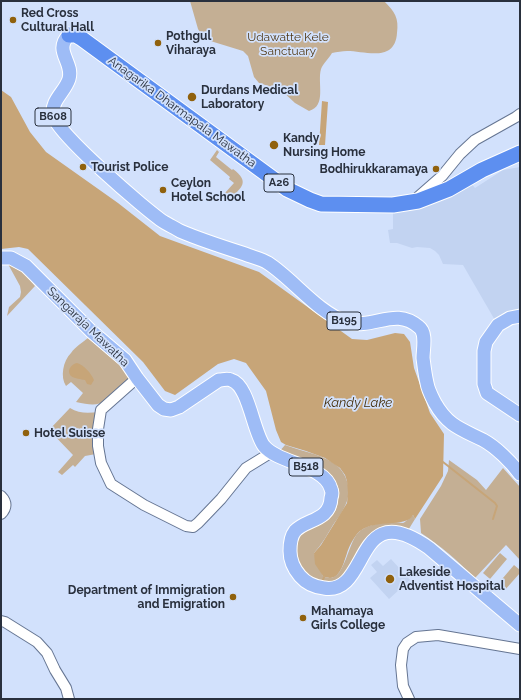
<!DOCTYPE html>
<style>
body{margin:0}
#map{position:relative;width:521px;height:700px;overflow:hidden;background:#d2e1fc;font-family:Raleway,sans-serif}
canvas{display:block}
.frame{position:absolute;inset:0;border:2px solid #29303d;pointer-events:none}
</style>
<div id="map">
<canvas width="521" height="700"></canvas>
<div class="frame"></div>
</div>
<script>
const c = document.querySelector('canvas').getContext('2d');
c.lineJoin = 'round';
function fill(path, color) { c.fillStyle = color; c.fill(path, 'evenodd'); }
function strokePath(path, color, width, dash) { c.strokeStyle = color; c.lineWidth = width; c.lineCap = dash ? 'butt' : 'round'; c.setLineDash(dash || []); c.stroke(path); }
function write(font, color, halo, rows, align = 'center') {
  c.font = font + ' Raleway,sans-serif'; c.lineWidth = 3.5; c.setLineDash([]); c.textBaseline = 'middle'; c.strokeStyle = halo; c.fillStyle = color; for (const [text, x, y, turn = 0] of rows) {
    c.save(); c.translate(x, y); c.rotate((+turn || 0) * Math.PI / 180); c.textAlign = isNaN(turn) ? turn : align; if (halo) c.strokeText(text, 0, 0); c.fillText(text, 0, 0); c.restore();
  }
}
fill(new Path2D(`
 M520,167V315L496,322L463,265L443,264L439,255L435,251L430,248L417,247L412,248L397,243H390L388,230L393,229V207L470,182L475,188L503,170Z
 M391,559L410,580L389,599L370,578L377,572L371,565L377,560L383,566Z`), '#c2d3f1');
fill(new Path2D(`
 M190,1H384C395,12 399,18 397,33C395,63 365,51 347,51C342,51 337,52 332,53C329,58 323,64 321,69C317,83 327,106 309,111L295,103L281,90L259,83L254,77L248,56L243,51L204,39L198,29Z
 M217,150L219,152L216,157L232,170L233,169C250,182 242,187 230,199L224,194L234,183L229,179L230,177L210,160Z
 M8,264L24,273L35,286L7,316L9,307L20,297L21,292L20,286Z
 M88,338L130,374C129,381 124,384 119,389C104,405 98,407 76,402L83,393L71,382L66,386C60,377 63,361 71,353C75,347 83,342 88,338Z
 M70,408C79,414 89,413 99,412L96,454L85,456L75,467L73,465L62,475L58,472L73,455L49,430Z
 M285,445C301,451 317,453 332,462C345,470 352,486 347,501C344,510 338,518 333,525C327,535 322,544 314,553L323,576C344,588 347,544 358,533C366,524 382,523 393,522C396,522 400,523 403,523C406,522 410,517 413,515L415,519L407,532L373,533C361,544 360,553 352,566C349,573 340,579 334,585L312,580L296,563L294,542C296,539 299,535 302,533C306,530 311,528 316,526C335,517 340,509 337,489L279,452Z
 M449,460L477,480L486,490L503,468L520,487V560L506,545L475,578C458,561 441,546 421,533L420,519L441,486L448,471Z
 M500,553L507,559L490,579L483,573Z
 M514,565L520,570V573L504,591L497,585Z`), '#c4af94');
fill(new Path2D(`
 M1,90L11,97L30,132L46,152L118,203L160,236L259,272L352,339L367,340L395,333L404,334L410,342L414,368L430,413L444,434L443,476L415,519L413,515C406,529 371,517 357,534C353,539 350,545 348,550C344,561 340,585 323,576L315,564L314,553L321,545L347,503L348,493L347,481L345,475L340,468L325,458L306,451L286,445L281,442L276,430L266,391L246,363L234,359L218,364L175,395L165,391L143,362L28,249L19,247L1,249Z
 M322,101L328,102L325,145H319Z
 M77,363C84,365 91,373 94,380L91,385L87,384L85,380C81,379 75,379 71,376C66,370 72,364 77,363Z`), '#c7a578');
strokePath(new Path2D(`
 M443,462L495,503L497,506L493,519
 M323,580L324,577`), '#c7a578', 2);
const minor = new Path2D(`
 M418,197L442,176L460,154L475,140L516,117L520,114
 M137,378L101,410L98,429V446L101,463L111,484L144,505L186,526L193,527L198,523L221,499L246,468L272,452
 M1,496C7,502 7,508 1,514
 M1,621L5,622L37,642L47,653L55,670L66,688L69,699
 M409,699L403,686L401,665L403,649L407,643L416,637L438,635L520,649`);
const major = new Path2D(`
 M69,35C53,51 74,62 69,79C65,92 51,100 53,115C54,131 147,211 164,222C169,225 175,228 180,231C201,240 223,247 245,254C252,257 262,259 268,263C294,280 317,312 346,322C374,330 395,306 419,327C427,333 423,349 423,358C424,366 425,375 427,383C428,390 432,397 435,403C448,426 461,429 483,440C496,447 511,462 520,474
 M1,258H11L26,266L91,331L125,360L137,378L158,405L164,409L171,410L179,407L219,380C223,380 227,378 231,380C249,385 253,432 264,446C279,464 325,465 331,489C332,491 332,495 331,498C330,521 306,519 295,531C291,536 290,544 290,551C290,561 294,569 300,576C306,583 315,587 324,588C371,596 353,494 429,548L520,625
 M520,316L510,318L498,325L486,342L484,351V384L487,393L520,415`);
const highway = new Path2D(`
 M69,35H76L81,38L287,189L310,200L321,204L393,205L418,201L449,189L482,170L520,153`);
strokePath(minor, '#657592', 12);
strokePath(major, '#fff', 15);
strokePath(highway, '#fff', 17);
strokePath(minor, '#fff', 10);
strokePath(major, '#9ebcf6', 13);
strokePath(highway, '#5d8ff0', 15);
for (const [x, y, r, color] of [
 [13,20,4,"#90610d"],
 [158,43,4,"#90610d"],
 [192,97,5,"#90610d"],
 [274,145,5,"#90610d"],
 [83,167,4,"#90610d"],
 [436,169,4,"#90610d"],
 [163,190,4,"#90610d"],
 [26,433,4,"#90610d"],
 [390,579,5,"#90610d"],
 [233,597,4,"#90610d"],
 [303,618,4,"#90610d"]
]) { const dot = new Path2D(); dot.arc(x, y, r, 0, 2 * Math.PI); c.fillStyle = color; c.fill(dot); strokePath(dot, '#d2e1fc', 1.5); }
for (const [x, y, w] of [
 [53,117,36],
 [279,183,30],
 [344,321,34],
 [306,467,34]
]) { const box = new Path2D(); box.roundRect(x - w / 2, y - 9, w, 18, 3); c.fillStyle = '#d2e1fc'; c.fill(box); strokePath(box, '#29303d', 1); }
write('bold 11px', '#29303d', null, [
 ["B608",53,117],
 ["A26",279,183],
 ["B195",344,321],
 ["B518",306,467]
]);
write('bold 12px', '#29303d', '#d2e1fc', [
 ["Red Cross",21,13],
 ["Cultural Hall",21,27],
 ["Pothgul",166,36],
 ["Viharaya",166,50],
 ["Durdans Medical",201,90],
 ["Laboratory",201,104],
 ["Kandy",283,138],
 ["Nursing Home",283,152],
 ["Tourist Police",91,167],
 ["Bodhirukkaramaya",428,169,"right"],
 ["Ceylon",171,183],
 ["Hotel School",171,197],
 ["Hotel Suisse",34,433],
 ["Lakeside",399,572],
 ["Adventist Hospital",399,586],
 ["Department of Immigration",225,590,"right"],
 ["and Emigration",225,604,"right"],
 ["Mahamaya",311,611],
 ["Girls College",311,625]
], 'left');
write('12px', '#513915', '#d2e1fc', [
 ["Udawatte Kele",288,37],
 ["Sanctuary",288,51]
]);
write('12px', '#29303d', '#d2e1fc', [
 ["Anagarika Dharmapala Mawatha",182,112,36],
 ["Sangaraja Mawatha",88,327,44]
]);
write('italic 13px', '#432c06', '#d2e1fc', [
 ["Kandy Lake",358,403]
]);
</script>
